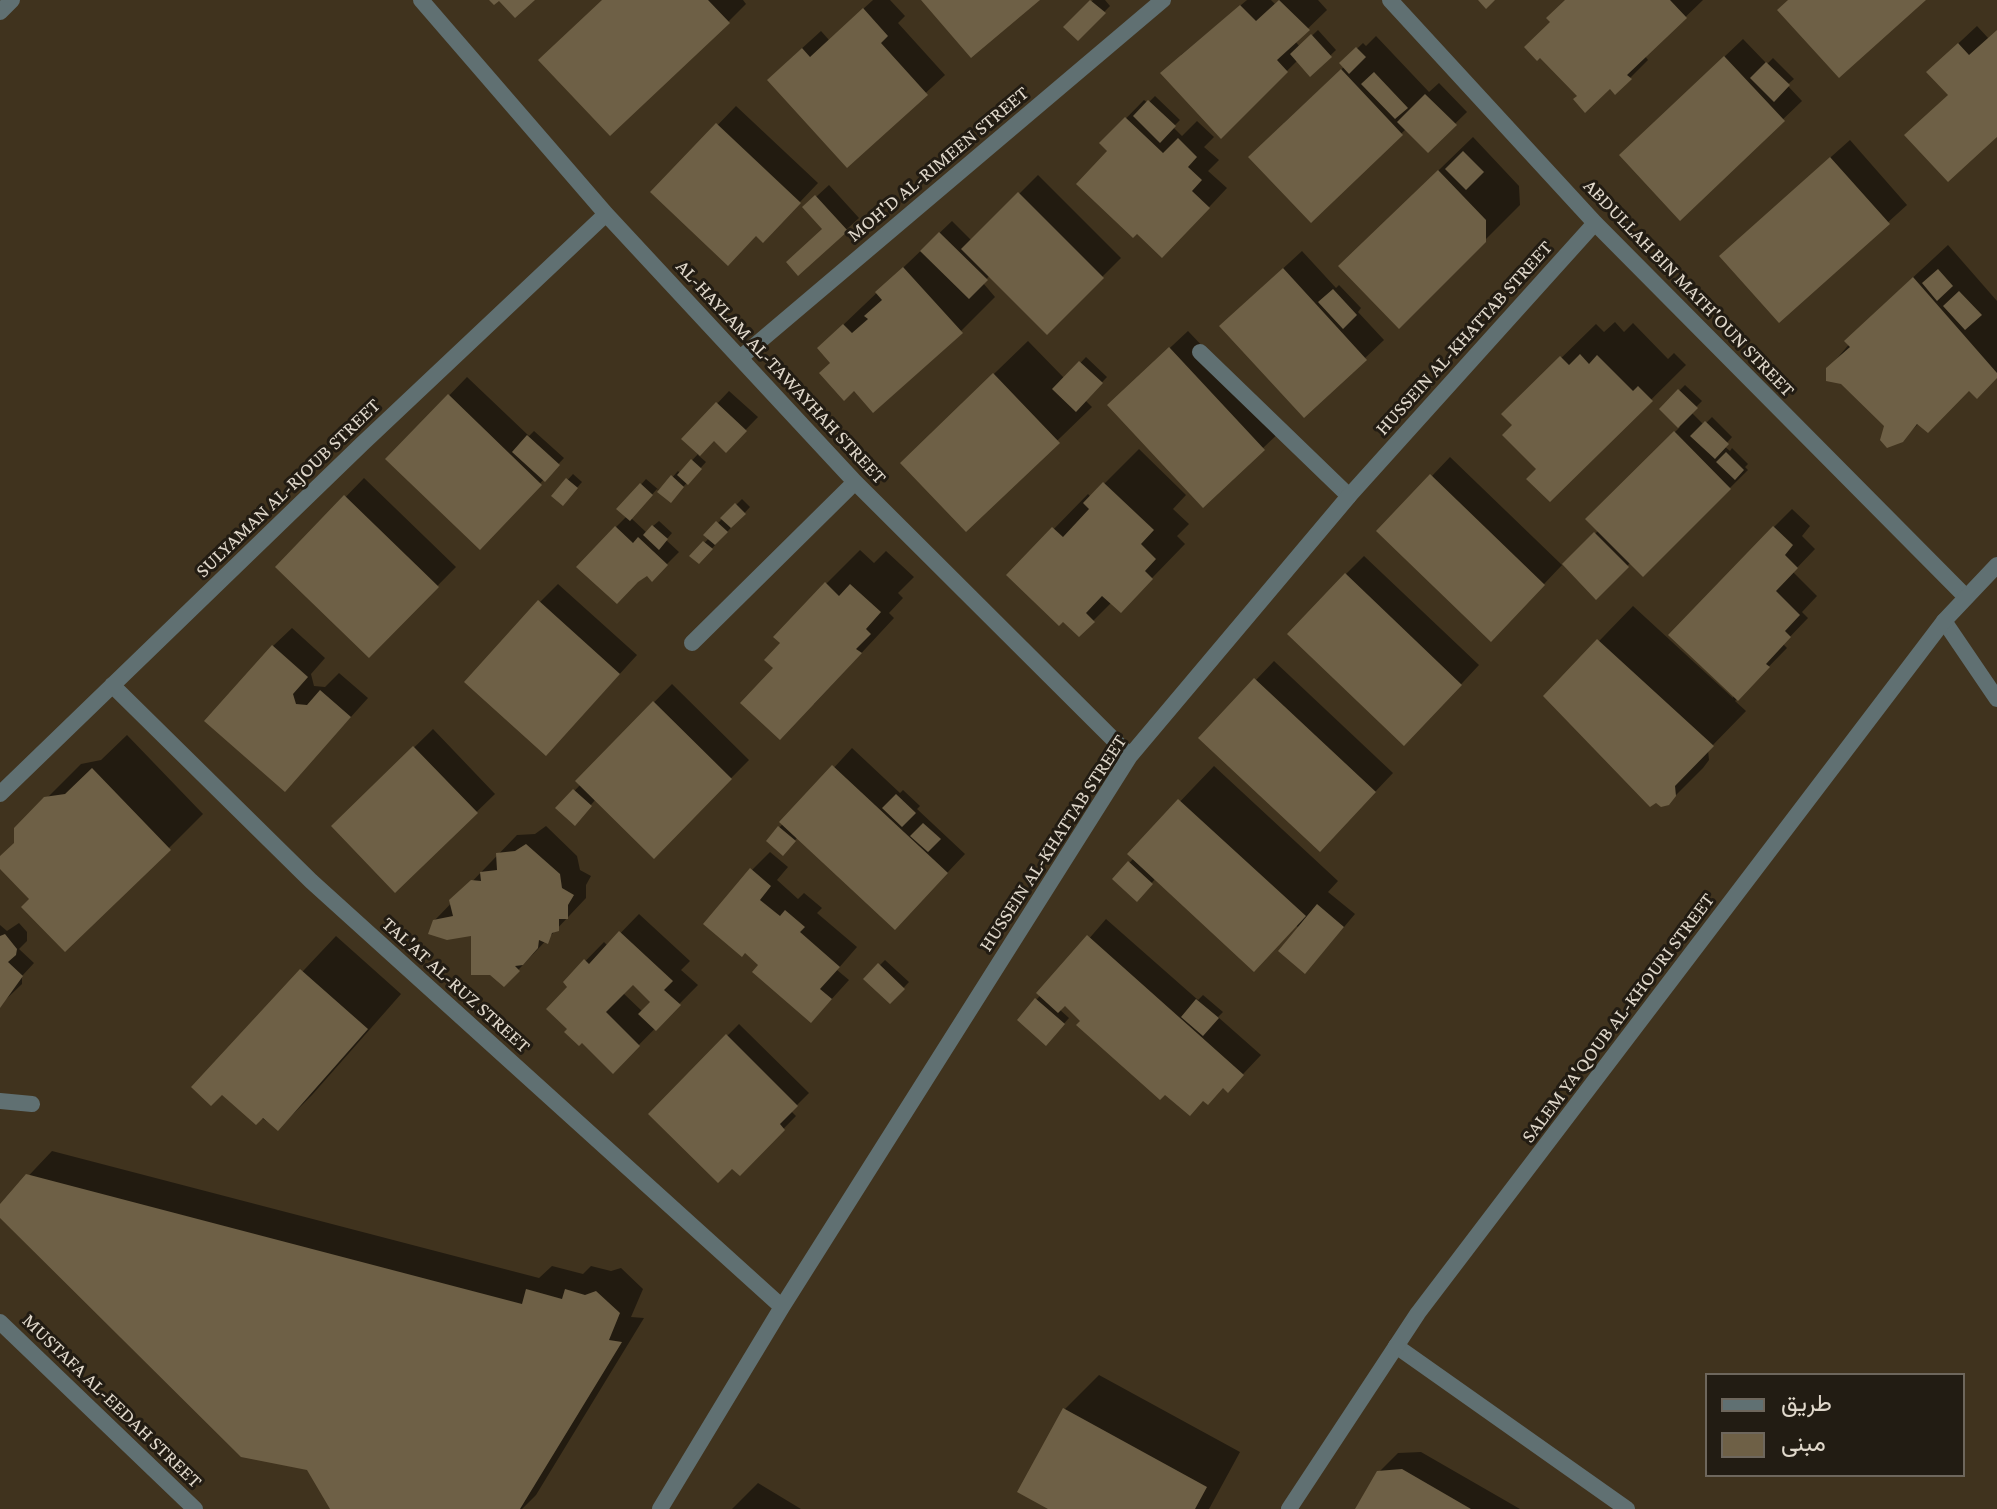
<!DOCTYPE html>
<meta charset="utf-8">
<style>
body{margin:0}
#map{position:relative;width:1997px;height:1509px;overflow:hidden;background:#40331e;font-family:"Crimson Pro",Vazirmatn,serif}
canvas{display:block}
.legend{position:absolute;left:1705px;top:1373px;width:260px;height:104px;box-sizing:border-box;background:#221c13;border:2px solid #6e675d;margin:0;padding:10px 14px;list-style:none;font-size:24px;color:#e0d8cb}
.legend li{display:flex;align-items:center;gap:16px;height:40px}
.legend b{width:40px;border:2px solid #6e675d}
</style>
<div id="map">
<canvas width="1997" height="1509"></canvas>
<ul class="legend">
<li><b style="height:10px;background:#607072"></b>طريق</li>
<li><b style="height:22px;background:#6e6046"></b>مبنى</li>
</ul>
</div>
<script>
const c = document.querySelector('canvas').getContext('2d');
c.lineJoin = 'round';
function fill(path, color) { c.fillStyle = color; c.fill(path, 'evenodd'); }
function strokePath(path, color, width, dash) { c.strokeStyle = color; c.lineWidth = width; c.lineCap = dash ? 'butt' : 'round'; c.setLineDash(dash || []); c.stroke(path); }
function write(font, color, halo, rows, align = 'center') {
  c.font = font + ' "Crimson Pro",serif'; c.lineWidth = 6; c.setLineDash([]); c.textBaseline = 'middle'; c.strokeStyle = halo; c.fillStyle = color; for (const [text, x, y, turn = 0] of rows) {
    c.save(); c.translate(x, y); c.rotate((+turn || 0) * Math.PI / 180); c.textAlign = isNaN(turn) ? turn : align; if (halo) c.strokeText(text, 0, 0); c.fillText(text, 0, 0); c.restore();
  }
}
fill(new Path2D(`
 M603,0H743L746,4L728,22Z
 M873,0H890L905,16L898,23L945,75L848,165L788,61L821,31L829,40Z
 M1093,0H1105L1110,6L1078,39L1066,27Z
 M1247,0H1271L1275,4L1280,0H1318L1327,10L1295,41L1300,47L1318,30L1336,50L1311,74L1298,60L1221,136L1181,55Z
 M1567,0H1703L1645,56L1648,60L1630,78L1579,96L1553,22Z
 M1977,26L1989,39L1997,31V135L1950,95L1947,54Z
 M1376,36L1429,92L1439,83L1467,112L1428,150L1406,129L1311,220L1284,123L1345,66L1342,63L1363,43L1366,46Z
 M1743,39L1767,64L1773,58L1794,79L1787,85L1802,101L1680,218L1640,137Z
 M1155,96L1180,120L1173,127L1182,136L1197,121L1214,137L1204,147L1219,160L1208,171L1227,188L1181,237L1102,143L1144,100L1148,103Z
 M736,106L818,183L781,222L756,234L653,192Z
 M1473,137L1519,186L1520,205L1399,326L1375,232Z
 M1850,140L1907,205L1780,320L1740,238Z
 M1038,175L1121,258L1047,332L990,275L983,283L995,297L961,331L832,363L819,348L952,221L972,241Z
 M829,185L859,218L799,273L824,229L805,207Z
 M1948,245L1997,301V376L1970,389L1919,423L1902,440L1828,369L1881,307Z
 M1302,251L1336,288L1339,285L1361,308L1358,312L1384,340L1304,416L1240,308Z
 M1615,322L1624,332L1633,323L1668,359L1674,353L1686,365L1550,500L1538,469L1514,425L1504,414L1596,324L1604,332Z
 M1188,331L1282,430L1263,448L1128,387Z
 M1028,341L1065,379L1086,357L1107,377L1085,400L1092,407L966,529L937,429Z
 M467,377L529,436L534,431L564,458L480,547L388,459Z
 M1685,385L1702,401L1691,412L1704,425L1712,417L1732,437L1724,446L1730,451L1732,448L1748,464L1745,467L1748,470L1643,574L1631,562L1596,597L1564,564L1599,530L1588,519L1680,427L1661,409Z
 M729,391L758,417L726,450L714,439L698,455L706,462L671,500L657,489L631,518L646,532L659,521L672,533L666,540L679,552L652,579L616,527L627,516L619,509L646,479L660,491L678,471L680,473L699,453L684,439Z
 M1139,449L1186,495L1173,509L1189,524L1177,536L1185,544L1121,610L1112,602L1079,635L1009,575L1088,494L1091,497Z
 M1450,457L1562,565L1509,621L1432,476Z
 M573,474L582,482L568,498L554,495Z
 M364,478L456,567L369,655L278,567Z
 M742,499L750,507L705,556H692L709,538L706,535Z
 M1792,509L1810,526L1802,536L1815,549L1793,572L1817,596L1802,612L1808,618L1783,644L1787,648L1735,701L1746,711L1708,750L1709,760L1703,768L1668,803L1546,696L1633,606L1733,698L1774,527Z
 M860,550L874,563L886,551L914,577L898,593L903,598L889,613L894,618L814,704L776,668L826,584Z
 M1364,556L1479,665L1423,725L1346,574Z
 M558,584L637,655L564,735L540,602Z
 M292,628L325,658L311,674L314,686L325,687L339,673L368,698L285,790L273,646Z
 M1274,661L1393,773L1338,831L1201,738Z
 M672,684L749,760L654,856L596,799L575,823L558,808L581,784L577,781Z
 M433,729L495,794L396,890L334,826Z
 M127,735L203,814L169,848L32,899L0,867V858L16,843V829L81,764L101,760Z
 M852,748L900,793L903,790L920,806L917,809L965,854L913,909L798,837L783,853L768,840Z
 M1214,766L1338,881L1328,892L1355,914L1317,959L1297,926L1156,878L1137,899L1115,878L1134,858L1130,854Z
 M546,826L577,856L580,870L591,876L586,885V898L504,985L473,934L434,921L517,835L535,834Z
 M770,852L788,867L777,880L798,899L804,893L822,908L817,913L857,947L837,970L849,980L829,1002L761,964L752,870Z
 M639,914L690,961L681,970L698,985L613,1071L570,1028V987L565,982L604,942L608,946ZM633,983L653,1001L643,1012L623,993Z
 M1106,919L1198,1000L1203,995L1223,1012L1218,1017L1261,1055L1228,1090L1083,1020L1065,1004L1059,1009L1069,1018L1051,1038L1019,1020Z
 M19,923L27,932V941L19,949L34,963L22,976V984L0,1005V925L7,931Z
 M336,936L401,994L312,1095L278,1129L223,1092L194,1087Z
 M885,960L909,982L890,1002L866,979Z
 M739,1024L809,1093L791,1111L796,1116L740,1173L650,1114Z
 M52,1151L539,1278L552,1266L583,1274L591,1266L611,1271L621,1268L643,1289L631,1317L644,1318L536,1495L522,1509H333L309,1469L0,1216V1206Z
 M1099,1375L1240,1452L1209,1509H1052L1020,1491L1065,1409Z
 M1421,1452L1520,1509H1357L1379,1472L1398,1453Z
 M758,1483L801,1509H732Z`), '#0007');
fill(new Path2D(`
 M489,0H535L515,18L499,1L494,5Z
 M602,0H708L730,23L610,136L538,60Z
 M921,0H1040L971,58Z
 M1090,0L1106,13L1078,41L1063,27Z
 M1279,0L1310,30L1277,60L1288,72L1221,139L1160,73L1240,5L1256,21Z
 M1478,0H1495L1486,9Z
 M1565,0H1670L1687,18L1627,75L1632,79L1615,95L1610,89L1585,113L1573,99L1577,96L1540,58L1537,61L1524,47L1550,22L1546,18Z
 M1788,0H1926L1839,78L1777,10Z
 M863,8L888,36L881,43L928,95L847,168L767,80L802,48L810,57Z
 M1997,30V137L1948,182L1904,135L1948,95L1926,72L1958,43L1969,55Z
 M1311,34L1332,57L1310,77L1290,54Z
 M1356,47L1366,57L1349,74L1339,63Z
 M1724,56L1785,121L1680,221L1619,155Z
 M1766,62L1790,85L1774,102L1750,78Z
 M1341,69L1403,135L1311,223L1248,157Z
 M1374,72L1408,108L1395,119L1361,84Z
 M1425,94L1457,125L1428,153L1397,122Z
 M1148,100L1176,126L1160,143L1133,116Z
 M1125,117L1163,153L1178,138L1197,157L1188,167L1202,180L1192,191L1210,208L1162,258L1137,234L1133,238L1076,184L1107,151L1099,143Z
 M716,123L801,203L763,243L756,236L728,266L650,192Z
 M1463,151L1484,172L1466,190L1445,169Z
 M1830,157L1890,224L1779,323L1719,256Z
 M1438,170L1486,220V242L1399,329L1338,266Z
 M1018,192L1104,278L1047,335L961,249Z
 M815,195L848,231L798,276L786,262L822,229L802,207Z
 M939,232L988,280L969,299L920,251Z
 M903,267L963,333L873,413L854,391L844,401L819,373L830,363L817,348L843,324L852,333L868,319L864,316L882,300L875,292Z
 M1283,268L1367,360L1304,418L1219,326Z
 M1938,269L1953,286L1937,301L1922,283Z
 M1913,277L1997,373V378L1977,399L1969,391L1928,433L1917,424L1903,442L1887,448L1880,440L1884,426L1841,384L1826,381V368L1850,347L1844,341Z
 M1333,289L1357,315L1343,329L1318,302Z
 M1959,291L1982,315L1965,330L1943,306Z
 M1169,347L1265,450L1203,508L1107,405Z
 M1580,354L1589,364L1597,355L1633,391L1638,386L1653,401L1550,502L1526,479L1536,469L1502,435L1512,425L1501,414L1560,356L1569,365Z
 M1079,361L1103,383L1076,412L1052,389Z
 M993,373L1060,443L966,532L900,463Z
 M1678,389L1698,408L1678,428L1659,409Z
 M448,394L542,485L480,550L385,459Z
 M716,402L747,431L726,453L714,441L700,456L681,439Z
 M1705,421L1729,444L1715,459L1690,436Z
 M1674,431L1731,489L1643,577L1585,519Z
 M527,435L560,465L545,482L512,452Z
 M1726,452L1744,470L1735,480L1716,462Z
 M691,459L702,469L688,485L677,475Z
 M1430,474L1545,585L1491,642L1376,531Z
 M671,475L684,487L671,503L657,492Z
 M566,478L578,488L563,506L551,496Z
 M1103,482L1154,530L1141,544L1156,559L1145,571L1153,579L1121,613L1102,596L1086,613L1095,622L1079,637L1063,622L1059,626L1006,575L1052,527L1063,537L1089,509L1083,503Z
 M640,483L653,495L630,521L616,509Z
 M344,495L439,587L369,658L275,567Z
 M735,503L746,514L731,528L720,518Z
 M716,521L728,532L715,545L703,535Z
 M652,525L668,539L659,550L643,535Z
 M615,526L633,543L638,537L668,565L652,582L647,576L638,582L617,604L576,567Z
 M1773,526L1793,545L1785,555L1798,568L1776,591L1800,615L1785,631L1791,637L1766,664L1770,667L1738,701L1668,635Z
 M1594,532L1629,567L1596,600L1562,564Z
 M703,541L713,549L699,564L689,556Z
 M1345,573L1462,685L1404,746L1287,634Z
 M825,582L839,596L850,584L881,612L866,629L871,634L856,649L862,653L780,740L740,703L773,668L764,660L780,643L773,637Z
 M538,600L620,674L546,756L464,682Z
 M1597,639L1714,746L1675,786L1676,796L1669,805L1661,807L1656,803L1650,807L1543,696Z
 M272,645L308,677L293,694L296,704L307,705L320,690L351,717L285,792L204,721Z
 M1254,678L1376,792L1320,852L1198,738Z
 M653,701L732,779L654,859L575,781Z
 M413,746L478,813L395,893L331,826Z
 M832,765L948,873L895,930L779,822Z
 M92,768L171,850L65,952L21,907L29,899L0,869V856L14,843V828L44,797L65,794Z
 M573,789L592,806L575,826L555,808Z
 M896,794L916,813L902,827L882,808Z
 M1178,799L1306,916L1254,972L1127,854Z
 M923,823L941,839L928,852L910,836Z
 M778,826L796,841L783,856L766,841Z
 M526,844L560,874L562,888L574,895L568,905V919H559V931L552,933L548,944L539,940L538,948L523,965L515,966L520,971L504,987L490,975H471V936L447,940L428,934L433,920L453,916L449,900L471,880L481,881L480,872L497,870L496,853L515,851Z
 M1128,861L1153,884L1137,902L1112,879Z
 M750,868L771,886L760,900L780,916L785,910L805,927L800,932L840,967L820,989L832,999L811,1023L752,972L758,965L745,953L742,957L703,924Z
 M1317,904L1344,927L1305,974L1278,951Z
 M619,931L673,981L664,990L681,1005L656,1031L638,1014L650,1002L633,985L606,1012L640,1046L613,1074L582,1043L579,1046L564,1032L567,1029L546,1009L567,987L563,982L584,959L589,964Z
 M5,934L17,949L16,955L8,962L23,976L0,1008V936Z
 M1087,935L1244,1075L1228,1093L1223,1088L1208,1105L1203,1101L1190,1116L1165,1095L1160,1100L1076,1025L1080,1021L1065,1006L1058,1013L1036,993Z
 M878,963L905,989L890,1004L863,979Z
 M300,969L368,1029L278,1131L263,1118L256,1125L222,1095L211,1106L191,1087Z
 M1035,998L1065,1024L1046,1046L1017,1020Z
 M1196,999L1219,1018L1203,1036L1181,1017Z
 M726,1034L798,1106L780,1124L785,1130L740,1176L732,1169L718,1183L648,1114Z
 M26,1174L522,1304L526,1289L562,1299L565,1289L585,1295L596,1291L620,1313L609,1340L622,1342L520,1509H330L307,1470L241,1457L0,1218V1204Z
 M1063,1408L1207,1487L1195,1509H1048L1017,1492Z
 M1402,1469L1471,1509H1355L1377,1471Z`), '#6e6046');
strokePath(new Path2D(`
 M1200,352L1349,496
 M1944,621L1997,699
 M0,1101L32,1104`), '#607072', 16);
strokePath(new Path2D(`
 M421,0L606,214L855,482L1130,756
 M1390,0L1595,223L1966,597
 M0,12L12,0
 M740,358L1163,0
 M692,643L855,482
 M112,685L311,881L782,1307
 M0,794L362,444L606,214
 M0,1322L195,1509
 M1396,1346L1627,1509
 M660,1509L782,1307L1130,756L1349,496L1595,223`), '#607072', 16);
strokePath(new Path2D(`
 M1289,1509L1418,1313L1944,621L1997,565`), '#607072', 16);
write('20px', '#e0d8cb', '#221c13', [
 ["MOH'D AL-RIMEEN STREET",938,164,-40],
 ["ABDULLAH BIN MATH'OUN STREET",1689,288,46],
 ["HUSSEIN AL-KHATTAB STREET",1464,338,-48],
 ["AL-HAYLAM AL-TAWAYHAH STREET",781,372,47],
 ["SULYAMAN AL-RJOUB STREET",288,488,-44],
 ["HUSSEIN AL-KHATTAB STREET",1053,843,-57],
 ["TAL'AT AL-RUZ STREET",456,985,42],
 ["SALEM YA'QOUB AL-KHOURI STREET",1618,1018,-53],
 ["MUSTAFA AL-EEDAH STREET",112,1401,44]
]);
</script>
